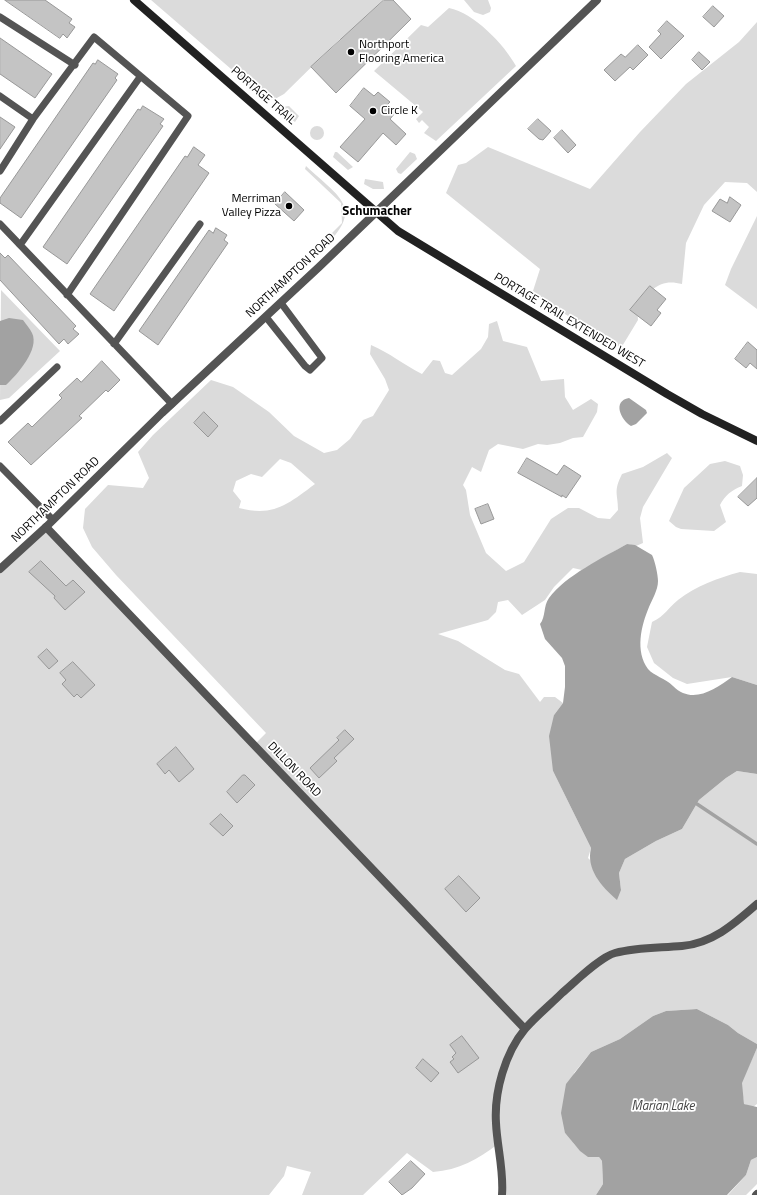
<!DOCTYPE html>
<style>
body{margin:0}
canvas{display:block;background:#fff}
</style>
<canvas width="757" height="1195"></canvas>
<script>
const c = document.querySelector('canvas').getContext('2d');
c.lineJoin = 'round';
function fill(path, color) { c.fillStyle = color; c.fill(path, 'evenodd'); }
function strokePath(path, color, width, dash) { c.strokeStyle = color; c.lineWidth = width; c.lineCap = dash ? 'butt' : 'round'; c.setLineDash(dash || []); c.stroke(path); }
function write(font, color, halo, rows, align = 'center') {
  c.font = font + ' "Titillium Web",sans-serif'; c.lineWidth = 3.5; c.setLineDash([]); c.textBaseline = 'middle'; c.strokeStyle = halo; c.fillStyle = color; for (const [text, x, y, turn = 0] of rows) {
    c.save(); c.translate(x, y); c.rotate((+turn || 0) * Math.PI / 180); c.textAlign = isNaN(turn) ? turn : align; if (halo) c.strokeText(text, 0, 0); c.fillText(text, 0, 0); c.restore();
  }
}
fill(new Path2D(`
 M151,0H383L342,40L340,39L284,94L275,99L267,100Z
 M464,0H488L491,8L490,12L483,15L474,12Z
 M449,8C474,13 504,44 516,66L436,141L424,133L429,127L422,120L419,123L416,119L423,112L374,71L421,25L428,27Z
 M757,22V192L747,183L725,182L704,205L686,243L682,284C660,278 651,290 637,305L638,320L621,348L532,294L540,269L446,193L458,165L466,163L488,147L590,189L640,132L686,84L739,42Z
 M289,106L299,116L295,122L280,111L281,107Z
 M310 133a7 7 0 1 1 14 0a7 7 0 1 1-14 0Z
 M335,152H337L353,167L348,170L333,157Z
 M410,152L415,154L417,159L401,174L398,173L396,169Z
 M306,166C340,198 366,208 322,249L320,245L342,223L341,203L305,169Z
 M365,179L383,182L384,189H373L364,184Z
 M757,216V309L725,285L731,269Z
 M1,290L60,351L9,398L0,400Z
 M497,321L503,341L527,347L541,381L564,379L565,397L573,410L591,399L598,404L597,412L583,437L573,438L560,443L547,445L538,444L523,449L498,444L489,450L481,472L472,467L463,485L466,490L470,515L486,553L506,571L524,562L551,519L568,508H579L598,518L610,519L618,510C618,493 613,492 622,474L643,467L667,453L672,458L643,507L640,518L643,543L636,546L627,544L582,570L573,568L554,587L545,600L522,615L508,600L498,602L496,612L488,620L438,634L458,641L505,670L519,674L540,702L544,697H555L563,703L554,715L553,771L591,848L588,858L621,890L619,873L625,859L656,841L682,829L699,800L726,778L737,771L757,774V1044L738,1033L728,1025L697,1009L666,1011L653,1016L620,1039L591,1052L574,1073L565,1133C577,1146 580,1156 599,1157L602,1161L603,1184L596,1195H502L498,1144C478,1159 459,1170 433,1172L407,1153L363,1195H302L311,1172L287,1166L284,1176L269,1195H0V569L46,527L254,745L266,733L116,575L92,547L83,528L85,509L108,485L143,488L149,478L138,452L153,435L211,380L233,387L269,412L294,436L324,453L337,450L350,439L363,420L373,416L389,390L385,379L370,354L371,345C390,353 404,365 422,374L433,360L440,361L445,373L452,375L481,349L488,337L489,324ZM280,459L291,463L315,484C288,504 274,517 239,508L241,501L233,491L236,481L251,474L262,477Z
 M725,461L740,466L743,475L742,486C732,490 725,495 720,505L726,522L714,531L681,529L676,527L669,521L684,488L710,464Z
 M740,572L757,574V685L732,677L687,684L673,678L654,663L647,647L652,622C666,615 667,609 678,600C696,586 718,578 740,572Z
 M757,1048V1104L753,1107L744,1104L741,1083Z
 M757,1157V1184L746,1195H728L746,1175L751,1160Z`), '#dbdbdb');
fill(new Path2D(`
 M9,318L23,320C26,324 30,329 32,333C40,349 17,375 6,385H0V321Z
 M629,398L646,410L647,413L636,424L631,426C621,420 612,401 629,398Z
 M627,544L635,545L652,555C655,561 658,575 658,581C658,590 652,600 649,607C641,626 635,651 648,669C654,676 665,678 673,686C692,705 714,690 732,677L757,685V774L737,771L726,778L699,800L682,829L656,841L625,859L619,873L621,890L617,900C601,886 586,869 591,848L553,771L549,736L554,715L563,703L565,687V666L562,658L545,639L540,624C546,617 543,606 549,598C565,576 604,557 627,544Z
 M697,1009L728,1025L738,1033L757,1044V1048L742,1083L744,1104L757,1107V1157L751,1160L746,1175L727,1195H596L603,1184L602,1161L599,1157H588L580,1151L565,1133L561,1113L566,1084L591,1052L620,1039L653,1016L666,1011Z`), '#a2a2a2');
strokePath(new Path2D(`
 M697,804L757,844`), '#a2a2a2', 3.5);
const building = new Path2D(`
 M5,0H45L72,19L69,23L75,27L67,38L63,34L60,38Z
 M384,0H393L411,19L336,93L311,67Z
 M713,6L724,16L714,27L703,17Z
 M667,21L684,36L661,59L649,47L661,34L658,31Z
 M0,38L52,74L35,98L0,74Z
 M638,45L648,55L633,70L630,67L615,81L604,70L621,54L625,57Z
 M699,52L710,62L702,70L692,60Z
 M98,60L118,74L115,78L117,80L21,218L0,203V198L93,63L95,64Z
 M364,88L374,96L378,92L390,102L386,106L395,113L390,119L406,134L396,145L383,133L358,162L340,147L365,119L350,106Z
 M143,106L164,119L160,124L163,126L67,264L43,247L138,109L140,110Z
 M0,117L15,127L0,149Z
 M538,119L551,131L543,140L539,139L528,129Z
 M562,130L576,145L568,153L554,138Z
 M194,147L205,155L198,165L209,173L114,311L90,294L185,156L187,157Z
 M285,192L304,210L294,221L275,204Z
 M730,197L741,205L730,222L712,211L720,199L727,203Z
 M216,228L227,235L224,240L228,243L158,345L139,331L209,230L213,233Z
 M0,253L5,258L8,255L76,326L73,329L79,334L68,344L64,339L59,344L0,280Z
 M650,286L666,299L657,310L661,313L651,326L630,310Z
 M748,342L757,350V369L750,363L746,368L735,359Z
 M102,361L120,380L108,392L106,390L79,416L82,418L31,465L8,442L28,423L32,427L62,398L59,395L77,378L81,382Z
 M204,412L218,426L208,437L194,423Z
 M527,458L557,475L564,465L581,476L566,498L562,495V497L518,473Z
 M757,478V498L748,506L738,497Z
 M488,504L494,519L481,524L475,509Z
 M41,561L66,586L73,580L85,592L65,610L54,598L55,596L29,572Z
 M47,649L58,661L49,669L38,657Z
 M73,662L95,685L81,698L77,694L74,697L62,684L66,680L60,673Z
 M345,730L354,739L334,758L337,761L319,778L310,768L339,740L337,738Z
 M176,747L194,769L179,782L169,770L165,774L157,764Z
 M243,775H245L255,785L237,803L227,792Z
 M221,814L233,826L223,836L210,824Z
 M459,876L480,898L466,912L445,889Z
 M462,1036L479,1058L458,1073L450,1062L454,1059L452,1057L456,1053L450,1045Z
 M423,1059L439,1073L431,1082L416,1068Z
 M411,1161L425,1174L412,1188L402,1195L389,1182Z`);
fill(building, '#c4c4c4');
strokePath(building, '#989898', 1);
strokePath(new Path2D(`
 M0,17L75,65
 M0,96L33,119
 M0,171L33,119L94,37L188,116L67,295
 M0,224L172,404
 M20,245L140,77
 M266,317L305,366L310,370L322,358L281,303
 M114,344L200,224
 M0,421L57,367
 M0,466L53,520`), '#545454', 7);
strokePath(new Path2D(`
 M46,527L525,1029
 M502,1195C504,1170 497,1147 496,1123C494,1092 505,1053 525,1029C536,1016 550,1005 562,993C575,982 600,957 615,953C637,947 659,948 682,946C713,943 734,924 757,904
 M756,1195L757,1194`), '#545454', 8);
strokePath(new Path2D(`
 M0,569L46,527L162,413L319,267L597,0`), '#545454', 8);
strokePath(new Path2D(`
 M134,0L398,231L667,394L702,414L757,441`), '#212121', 8);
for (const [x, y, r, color] of [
 [351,52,4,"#000"],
 [373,111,4,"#000"],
 [289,206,4,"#000"]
]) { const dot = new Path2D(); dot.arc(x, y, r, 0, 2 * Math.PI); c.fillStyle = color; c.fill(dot); strokePath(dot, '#fff', 1.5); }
write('12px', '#000', '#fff', [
 ["Northport",359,45],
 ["Flooring America",359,59],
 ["Circle K",381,111],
 ["Merriman",281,199,"right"],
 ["Valley Pizza",281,213,"right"]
], 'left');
write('12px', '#000', '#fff', [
 ["PORTAGE TRAIL",263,96,41],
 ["NORTHAMPTON ROAD",291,276,-43],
 ["PORTAGE TRAIL EXTENDED WEST",569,321,31],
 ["NORTHAMPTON ROAD",56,500,-44],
 ["DILLON ROAD",294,770,46]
]);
write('bold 13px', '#000', '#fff', [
 ["Schumacher",377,212]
]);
write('italic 13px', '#434343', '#fff', [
 ["Marian Lake",663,1107]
]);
</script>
